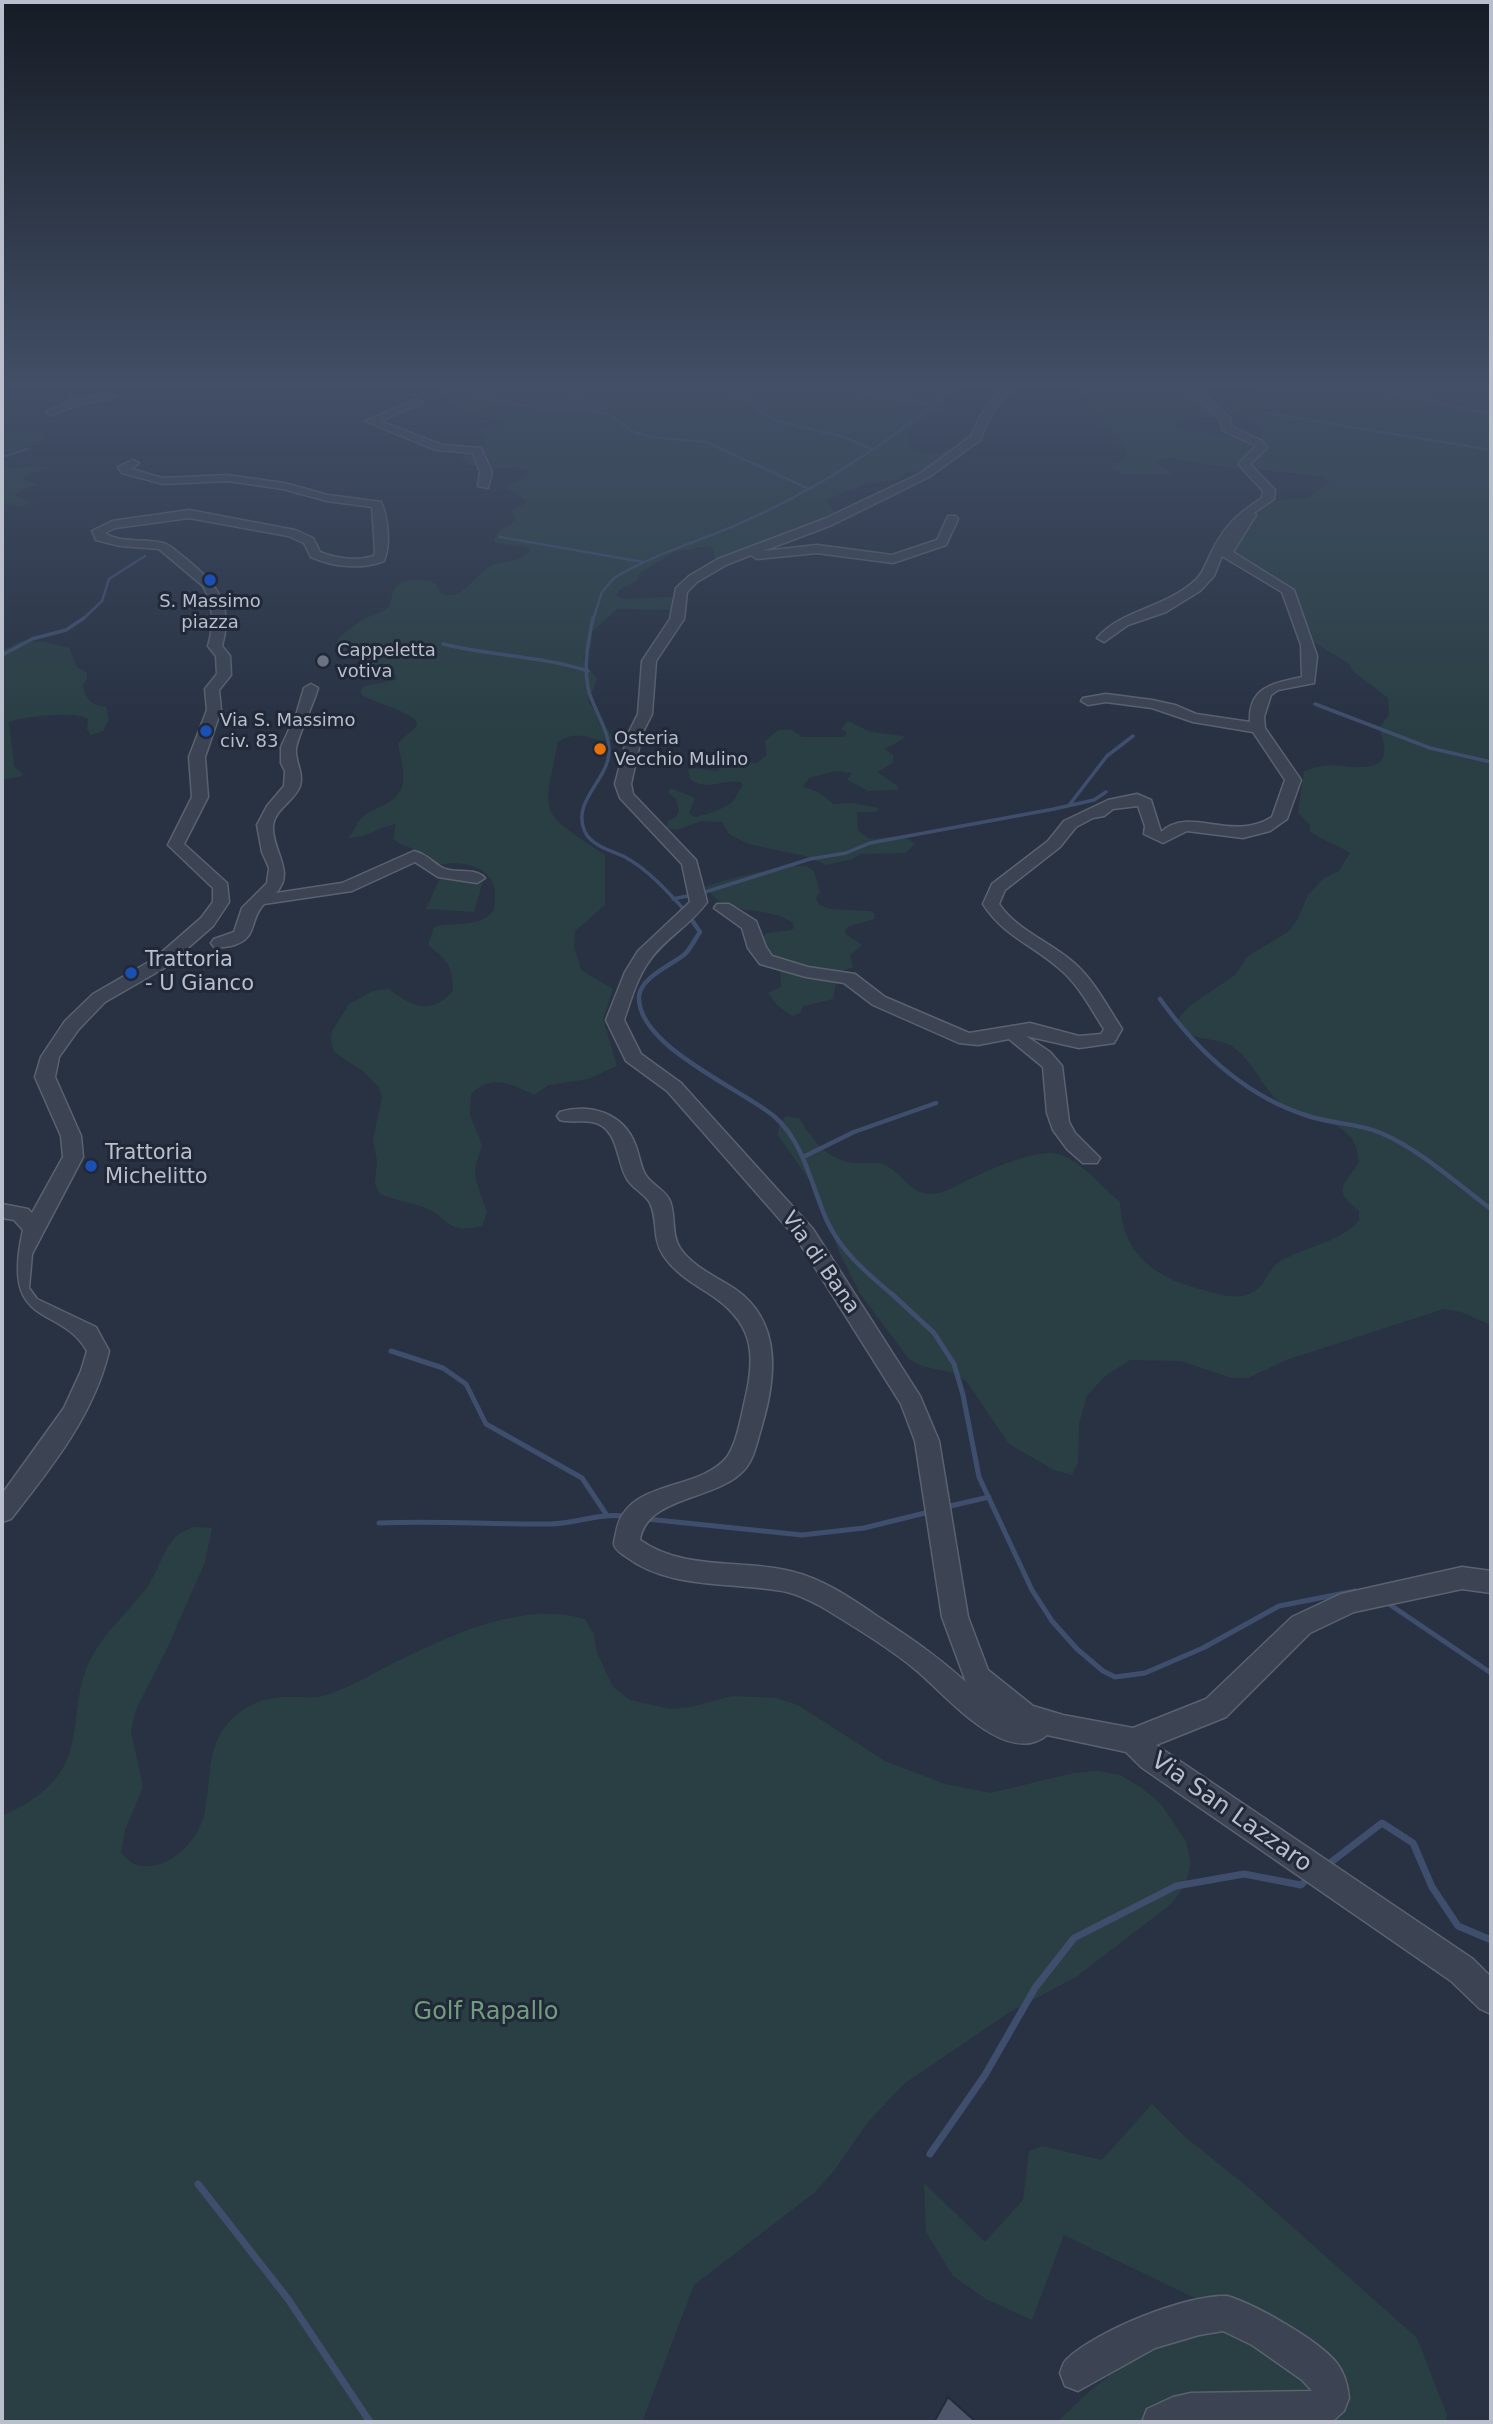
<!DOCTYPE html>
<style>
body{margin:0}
#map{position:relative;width:1493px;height:2424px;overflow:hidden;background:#283243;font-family:"DejaVu Sans",sans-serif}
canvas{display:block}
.frame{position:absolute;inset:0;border:4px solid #b9bfcc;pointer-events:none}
</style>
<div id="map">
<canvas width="1493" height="2424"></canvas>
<div class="frame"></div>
</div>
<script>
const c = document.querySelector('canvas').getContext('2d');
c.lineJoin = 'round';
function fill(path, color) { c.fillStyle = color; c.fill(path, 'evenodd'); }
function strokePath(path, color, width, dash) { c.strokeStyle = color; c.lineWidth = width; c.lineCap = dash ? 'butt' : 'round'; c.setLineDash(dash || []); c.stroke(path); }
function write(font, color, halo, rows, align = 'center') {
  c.font = font + ' "DejaVu Sans",sans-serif'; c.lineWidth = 6; c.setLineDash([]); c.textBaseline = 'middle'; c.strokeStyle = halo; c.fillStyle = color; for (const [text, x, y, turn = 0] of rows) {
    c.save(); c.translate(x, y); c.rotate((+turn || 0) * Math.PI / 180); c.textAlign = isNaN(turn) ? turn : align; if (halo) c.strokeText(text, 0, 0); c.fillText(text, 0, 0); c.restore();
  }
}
fill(new Path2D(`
 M446,390H955L944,398L951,407L917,423L904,435L915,452L928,454L947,451V454L925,470L905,474L897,480L869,483L826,500L835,513L824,519L727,558H714L713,549L708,546L674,552L640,573L637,581L619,590L616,596L625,599L670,597L673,599L672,610L617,609L592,632L591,647L583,657L587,667L597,679L588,701L614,739C592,746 583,726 558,742C542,820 539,810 605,855V905L575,931L574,946L581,970L613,989L603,1019L617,1066L588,1079L549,1085L534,1095C510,1083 491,1074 471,1094L470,1115L482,1145L475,1168L476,1180L487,1213L482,1226C445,1235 450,1217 423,1207C409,1202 394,1200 380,1194L375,1184L377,1161L373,1140L382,1097L379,1088L364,1072L334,1052L331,1041L332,1031L349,1004L373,991L389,989C413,1007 430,1016 453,991C452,964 449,962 428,945L434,927C450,922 474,927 488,916C495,911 495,905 495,897C497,867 462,859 438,865C429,850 407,850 393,839L396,824C374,828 371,837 348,838C355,831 357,821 364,816C371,810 381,807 388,803C413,788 401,765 398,743L416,727L417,722C408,711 378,703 363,696L360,691L364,686L396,680V675L384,667L362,664L358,659L335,649L338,639C347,630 358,622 370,616C375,614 381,613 385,610C393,605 390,597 394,590C401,577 424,578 435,583C438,587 439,594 445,595C466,599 477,569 496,564C507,561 524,561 530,550L525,546L496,543L494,539L499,531L515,521L511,510L525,504L526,500L507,488L508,485L527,476L528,470C508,465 473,474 462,458L467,451L485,443L486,440L477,431L479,428L501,424V421L458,410L454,404L437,395Z
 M1078,390H1191L1219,417L1184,419L1174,423C1179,426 1184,429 1190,431C1206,436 1246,430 1254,450L1244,460L1234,462L1238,467L1234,469L1169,458L1153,462L1173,473L1170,475L1122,474L1111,467L1125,459L1126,449L1118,444L1121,435L1095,427V422L1107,420V418L1089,408V401Z
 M1260,390H1491V1325L1461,1312L1444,1309L1286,1360L1248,1378H1232L1181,1361L1130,1360L1105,1376L1087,1396L1079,1423L1078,1463L1072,1475L1054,1470L1009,1444L967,1382L954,1373L922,1366L909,1359L861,1295L839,1251L810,1181L778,1135L779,1125L786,1116L800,1119C812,1140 829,1162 856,1163C865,1164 873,1161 882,1164C901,1170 908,1194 931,1194C944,1194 959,1184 970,1179C990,1169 1030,1152 1051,1153C1078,1155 1101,1187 1120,1202C1122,1256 1157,1279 1204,1290C1218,1294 1232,1299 1246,1295C1268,1288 1264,1273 1279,1262C1283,1259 1289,1257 1293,1255C1316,1244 1343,1240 1359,1220V1211C1330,1188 1345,1186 1359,1162C1357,1113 1304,1125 1278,1101C1261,1085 1252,1060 1233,1047C1216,1035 1184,1044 1178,1019L1191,1005L1235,975L1248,956L1288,932L1297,920L1308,895L1324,878L1339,871L1350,853C1337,844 1322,841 1310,831V825L1298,813L1304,771C1313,768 1323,765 1332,765C1349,766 1390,776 1384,744C1383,738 1380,733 1379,728L1389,715L1388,698L1354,672L1348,663L1314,642L1303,622L1294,591L1231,555L1255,516L1269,504L1278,500L1308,498L1329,483L1323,477L1256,469L1250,465L1264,448L1259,435L1264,432L1252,421L1228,412L1224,402L1262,394Z
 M27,430L41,432L43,437L40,444L2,454V433Z
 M47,466L50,469L29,473L24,479L39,485L23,489L14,495L33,503L18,506L2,502V468Z
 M21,641L44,642L69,648L77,667L87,673V679L83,685C86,701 90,704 106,707L109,720L103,731L91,735L87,729L88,719C77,711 23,716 9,722L14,766L23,774L19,777L2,780V651Z
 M848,721L870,732L904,736L903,739L885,749L893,755V763L877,772L899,787L897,790L868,791L847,780L852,773L836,771L809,778L803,787L818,792L834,804L853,803L879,808L876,812H857L858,830L869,839C886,839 899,831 915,844L905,853L860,854L853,859L826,865L805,856L748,844L729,834L722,822L701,821L677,830L667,828L668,821L676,817L679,811L676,799L668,792L670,788L695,798L689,813L694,817C704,816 727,808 733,801C738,795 737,791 743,786L741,782C721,779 708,792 690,779L688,770L694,768L717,771L723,763L729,760L757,763L767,755L765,741L778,730H792L802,737H844L847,733L841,729Z
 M783,866H806L814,871L820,892L816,898L819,905L830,909L870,911L875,914L874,919L850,926L845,930L846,934L862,945L850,955L853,967L838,972L833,999L803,1006L800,1013L792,1016L777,1005L768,993L781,987L780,972L788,967L764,948L761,939L767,933L791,930L794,928L793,923C762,902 731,921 705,887C730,877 756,874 783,866Z
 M447,874L483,881L474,912L426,909L441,876Z
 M193,1527L212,1528L205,1562L166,1651L136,1709L131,1731L143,1787L125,1830L121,1853C126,1857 131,1864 137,1865C168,1873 200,1840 205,1811C212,1777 205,1743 234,1717C253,1700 273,1696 298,1697C305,1697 313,1698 319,1697C348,1690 376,1671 402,1659C456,1633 525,1601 585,1619L594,1635L597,1653L613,1687L630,1700L670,1709L691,1707L732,1696L776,1698L798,1705L885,1761L945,1784L990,1793L1074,1773L1098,1771L1120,1775L1142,1788L1160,1803L1186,1841L1191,1863L1185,1886L1171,1904L1076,1977L1010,2012L905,2083L867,2123L834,2171L814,2193L694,2285L642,2422H2V1816C33,1802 62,1783 71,1748C78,1722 76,1695 86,1669C102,1631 128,1615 149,1584C158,1570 164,1550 175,1537C179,1533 188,1530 193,1527Z
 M1152,2104L1184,2136L1250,2189L1417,2338L1447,2415L1445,2422H1057L1091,2390L1205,2303L1064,2235L1032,2320L986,2299L953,2276L926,2232L924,2183L985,2242L1023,2200L1029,2151L1042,2146L1102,2160Z`), '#2a3f44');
strokePath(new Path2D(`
 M568,390L577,396L582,409
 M729,390L750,400L756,409L776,421L844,437L871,449
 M845,390L934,405
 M1379,390L1491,414
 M479,398L540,408L591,410L611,415L631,431L651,437L706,442L807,488
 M1266,413L1491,450
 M2,457L27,449
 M500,537L643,562
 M82,620L102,601L109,579L145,556
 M593,620L602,592L614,578C653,554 700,541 741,523C818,489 888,443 953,390`), '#3e4e6c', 2.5);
strokePath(new Path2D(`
 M593,618C588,641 583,668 589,692C595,712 610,731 609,753C607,781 571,802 585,832C592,846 612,851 625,857C649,870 671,895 689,915
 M443,644C491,656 542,656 588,671
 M2,655L32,639L66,630L84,618
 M1315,704L1430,748L1491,762
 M1070,804L1107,756L1133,736
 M702,893L810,859L846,853L870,843L1054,809L1094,800L1106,792
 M673,899L692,895`), '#3e4e6c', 3.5);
strokePath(new Path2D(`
 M687,913L700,932C695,939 691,948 685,954C672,965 641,977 639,996C636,1046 744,1090 775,1117C805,1144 811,1186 827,1221C842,1253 868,1274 894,1296
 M1160,999C1198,1052 1245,1096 1308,1116C1332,1124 1358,1123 1381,1133C1422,1151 1456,1183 1491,1209
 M803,1157L854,1132L936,1103`), '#3e4e6c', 4.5);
strokePath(new Path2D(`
 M892,1294L934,1333L954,1364L963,1395L979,1477L1032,1590L1052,1621L1077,1649L1103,1671L1115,1677L1145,1673L1203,1648L1279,1606L1355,1591
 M391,1351L443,1368L466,1384L486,1424L582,1478L606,1514
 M946,1507L989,1497
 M647,1519L802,1535L864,1528L929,1512
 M379,1523C436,1520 493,1525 551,1524C577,1523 599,1513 625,1516
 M1386,1602L1491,1673`), '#3e4e6c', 5);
strokePath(new Path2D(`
 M1326,1866L1382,1823L1413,1843L1432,1887L1458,1926L1491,1940
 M930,2154L985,2075L1035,1988L1074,1938L1176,1886L1244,1874L1301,1885L1310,1877
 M198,2184L288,2299L370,2422`), '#3e4e6c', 7);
const building = new Path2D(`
 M948,2397L976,2422H934Z`);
fill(building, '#4c5569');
strokePath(building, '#232b3a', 2);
const minor = new Path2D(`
 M999,390H1009L990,417L980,440L929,477L832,525L763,551L817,545L892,555L937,540L948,516H956L958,519L946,545L893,563L817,553L757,559L751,555L726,565L697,582L687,592L684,619L656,661L652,714L642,734L631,784L633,794L696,860L707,902C691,925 666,937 650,960C637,977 631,1000 624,1020L641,1054L681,1083L813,1229L920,1396L939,1441L968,1617L988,1670L1033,1706L1063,1715L1133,1728L1206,1699L1292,1617L1341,1594L1462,1567L1491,1571V1593L1462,1589L1354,1612L1310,1633L1226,1717L1156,1745L1473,1959L1491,1977V2014L1480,2009L1451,1981L1141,1767L1126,1752L1047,1735C1006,1769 944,1693 916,1670C888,1647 853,1626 822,1607C811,1601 799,1595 787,1592C733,1581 671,1591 625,1556C621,1553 615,1550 614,1544C614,1541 615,1537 616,1533C625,1478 698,1493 727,1457C737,1443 741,1417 745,1400C757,1351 752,1321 708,1293C691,1282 674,1272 663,1255C652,1238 658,1219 650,1203C645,1194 633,1189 627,1179C616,1161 619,1127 592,1122C581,1120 571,1123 560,1120L557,1116L560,1112C590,1103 623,1113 635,1144C639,1153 640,1165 645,1174C651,1185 665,1189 670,1201C676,1216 671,1234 680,1248C693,1267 717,1277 735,1289C783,1322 776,1380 761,1429C757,1442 754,1459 745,1469C718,1501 647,1495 640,1540C684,1571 740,1559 790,1571C824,1579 852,1599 880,1618C912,1639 937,1656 966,1682L942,1617L915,1441L901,1404L797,1239L667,1091L626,1061L606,1020L625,972L638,951L690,902L682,864L620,798L615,784L628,734L638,714L642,661L670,619L676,588L689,576L718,559L824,519L921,473L971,436L980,417Z
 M1190,390H1201L1230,418L1231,426L1262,441L1267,448L1250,464L1275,490L1274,499L1254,513L1256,515L1233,552L1294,590L1317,656L1314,683L1278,690L1271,695L1264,717L1265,728L1301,780L1287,819L1270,831L1243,838L1187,831L1163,843L1144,834L1145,826L1138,806L1113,809L1104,816L1093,818L1076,827L1060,847L1005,890L999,904C1018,931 1049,941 1073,962C1094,980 1107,1006 1122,1029L1114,1043L1079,1048L1026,1036L1050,1052L1062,1066L1069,1122L1075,1133L1100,1158L1097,1163H1083L1067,1149L1053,1130L1047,1113L1043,1067L1009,1039L978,1045L959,1043L873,1005L844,983L806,977L760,964L748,948L742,928L714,908L717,904H729L756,921L766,947L772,956L808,967L855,974L885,997L969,1033L1030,1023L1079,1036L1101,1034L1104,1029C1091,1009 1080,987 1062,971C1035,946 1003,936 983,904L992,884L1048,841L1064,821L1108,800L1137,794L1151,800L1161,832C1190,805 1230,843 1272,817L1285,780L1253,732L1193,722L1152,708L1106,702L1088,705L1081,701L1083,698L1106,694L1152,700L1175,705L1196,714L1250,722C1248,686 1275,683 1302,677L1301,645L1282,592L1222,556L1214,576L1200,591L1166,612L1128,625L1104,642L1097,638C1120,611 1162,608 1191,584C1203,575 1205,565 1211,553C1225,525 1237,514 1262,498L1263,491L1238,464L1255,447L1254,445L1222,430L1221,421Z
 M110,393L115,396L114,398L78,405L51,415L46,412L71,400Z
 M415,400L424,402L380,421L442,445L481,448L492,472L488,488L478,486L480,472L473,453L436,450L365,421Z
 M133,460L139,463L131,469L163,478L227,475L284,483L328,495L381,502C388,518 391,544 384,561C361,570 334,567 311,557L304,543L288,536L189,518L115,528L105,533C120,544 145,538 163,543C171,545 178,553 185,558C216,584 234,603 222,646L230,656L231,675L219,690L221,710L205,757L208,797L184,844L227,883L229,902L213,926L166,967L105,1002L79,1029L59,1057L55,1077L81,1136L83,1157L32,1254L29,1288L37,1299L96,1327L109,1351C94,1415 51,1468 11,1519L2,1522V1494L64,1408L81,1371L87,1351C60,1303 0,1331 23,1230L14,1220L2,1218V1204L28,1209L32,1213L63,1157L61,1136L35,1077L41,1057L65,1021L93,994L154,959L201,918L213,902V888L168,845L192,797L189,757L207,710L205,689L217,674L216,656L208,646C214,626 214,605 203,586L159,549L120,546L96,540L92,531L112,521L189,510L295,530L313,538L320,552C337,559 357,561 374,556L375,551L372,507L327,501L283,489L227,481L163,484L122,473L118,467Z
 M311,684L318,688C314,703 297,738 296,749C295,762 304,773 300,786C295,801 274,809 273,827C272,851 296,872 276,893L342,883L414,851C429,855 431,862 443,868C456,874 475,867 485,878L477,883L438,877L415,862L352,891L264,904C248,921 259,939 231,946C224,947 220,948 214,947L211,943L214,939L234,932L242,908L267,883L269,868L262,852L257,825L267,806L284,786L285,771L281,763V747L297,712L304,688Z
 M1227,2296C1255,2304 1318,2340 1336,2362C1344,2372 1348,2386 1349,2398L1344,2411L1332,2422H1142L1147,2409L1173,2397L1191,2393L1312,2391L1302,2380L1252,2345L1223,2331L1199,2335L1155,2348L1078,2391L1065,2386L1060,2373C1062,2368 1063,2362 1067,2359C1096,2331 1187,2294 1227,2296Z`);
strokePath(minor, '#5a6270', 3);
fill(minor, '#3c4453');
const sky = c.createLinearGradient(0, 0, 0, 730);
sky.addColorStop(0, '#161c25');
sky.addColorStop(0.53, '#424f66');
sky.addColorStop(1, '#424f6600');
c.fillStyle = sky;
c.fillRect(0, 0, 1493, 730);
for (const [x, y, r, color] of [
 [210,580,7,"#1a4fb4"],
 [323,661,7,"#6b7280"],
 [206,731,7,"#1a4fb4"],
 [600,749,7,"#e8710a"],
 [131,973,7,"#1a4fb4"],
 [91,1166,7,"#1a4fb4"]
]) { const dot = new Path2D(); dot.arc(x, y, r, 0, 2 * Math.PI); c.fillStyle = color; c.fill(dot); strokePath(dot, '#212938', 2.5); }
write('18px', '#b9bfcc', '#212938', [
 ["S. Massimo",210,602,"center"],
 ["piazza",210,623,"center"],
 ["Cappeletta",337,651],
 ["votiva",337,672],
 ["Via S. Massimo",220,721],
 ["civ. 83",220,742],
 ["Osteria",614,739],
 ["Vecchio Mulino",614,760]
], 'left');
write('21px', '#b9bfcc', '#212938', [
 ["Trattoria",145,961],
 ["- U Gianco",145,985],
 ["Trattoria",105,1154],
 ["Michelitto",105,1178]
], 'left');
write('21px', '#b9bfcc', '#212938', [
 ["Via di Bana",820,1263,55]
]);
write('24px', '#b9bfcc', '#212938', [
 ["Via San Lazzaro",1231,1813,35]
]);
write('24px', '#719d7e', '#212938', [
 ["Golf Rapallo",486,2013]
]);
</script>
